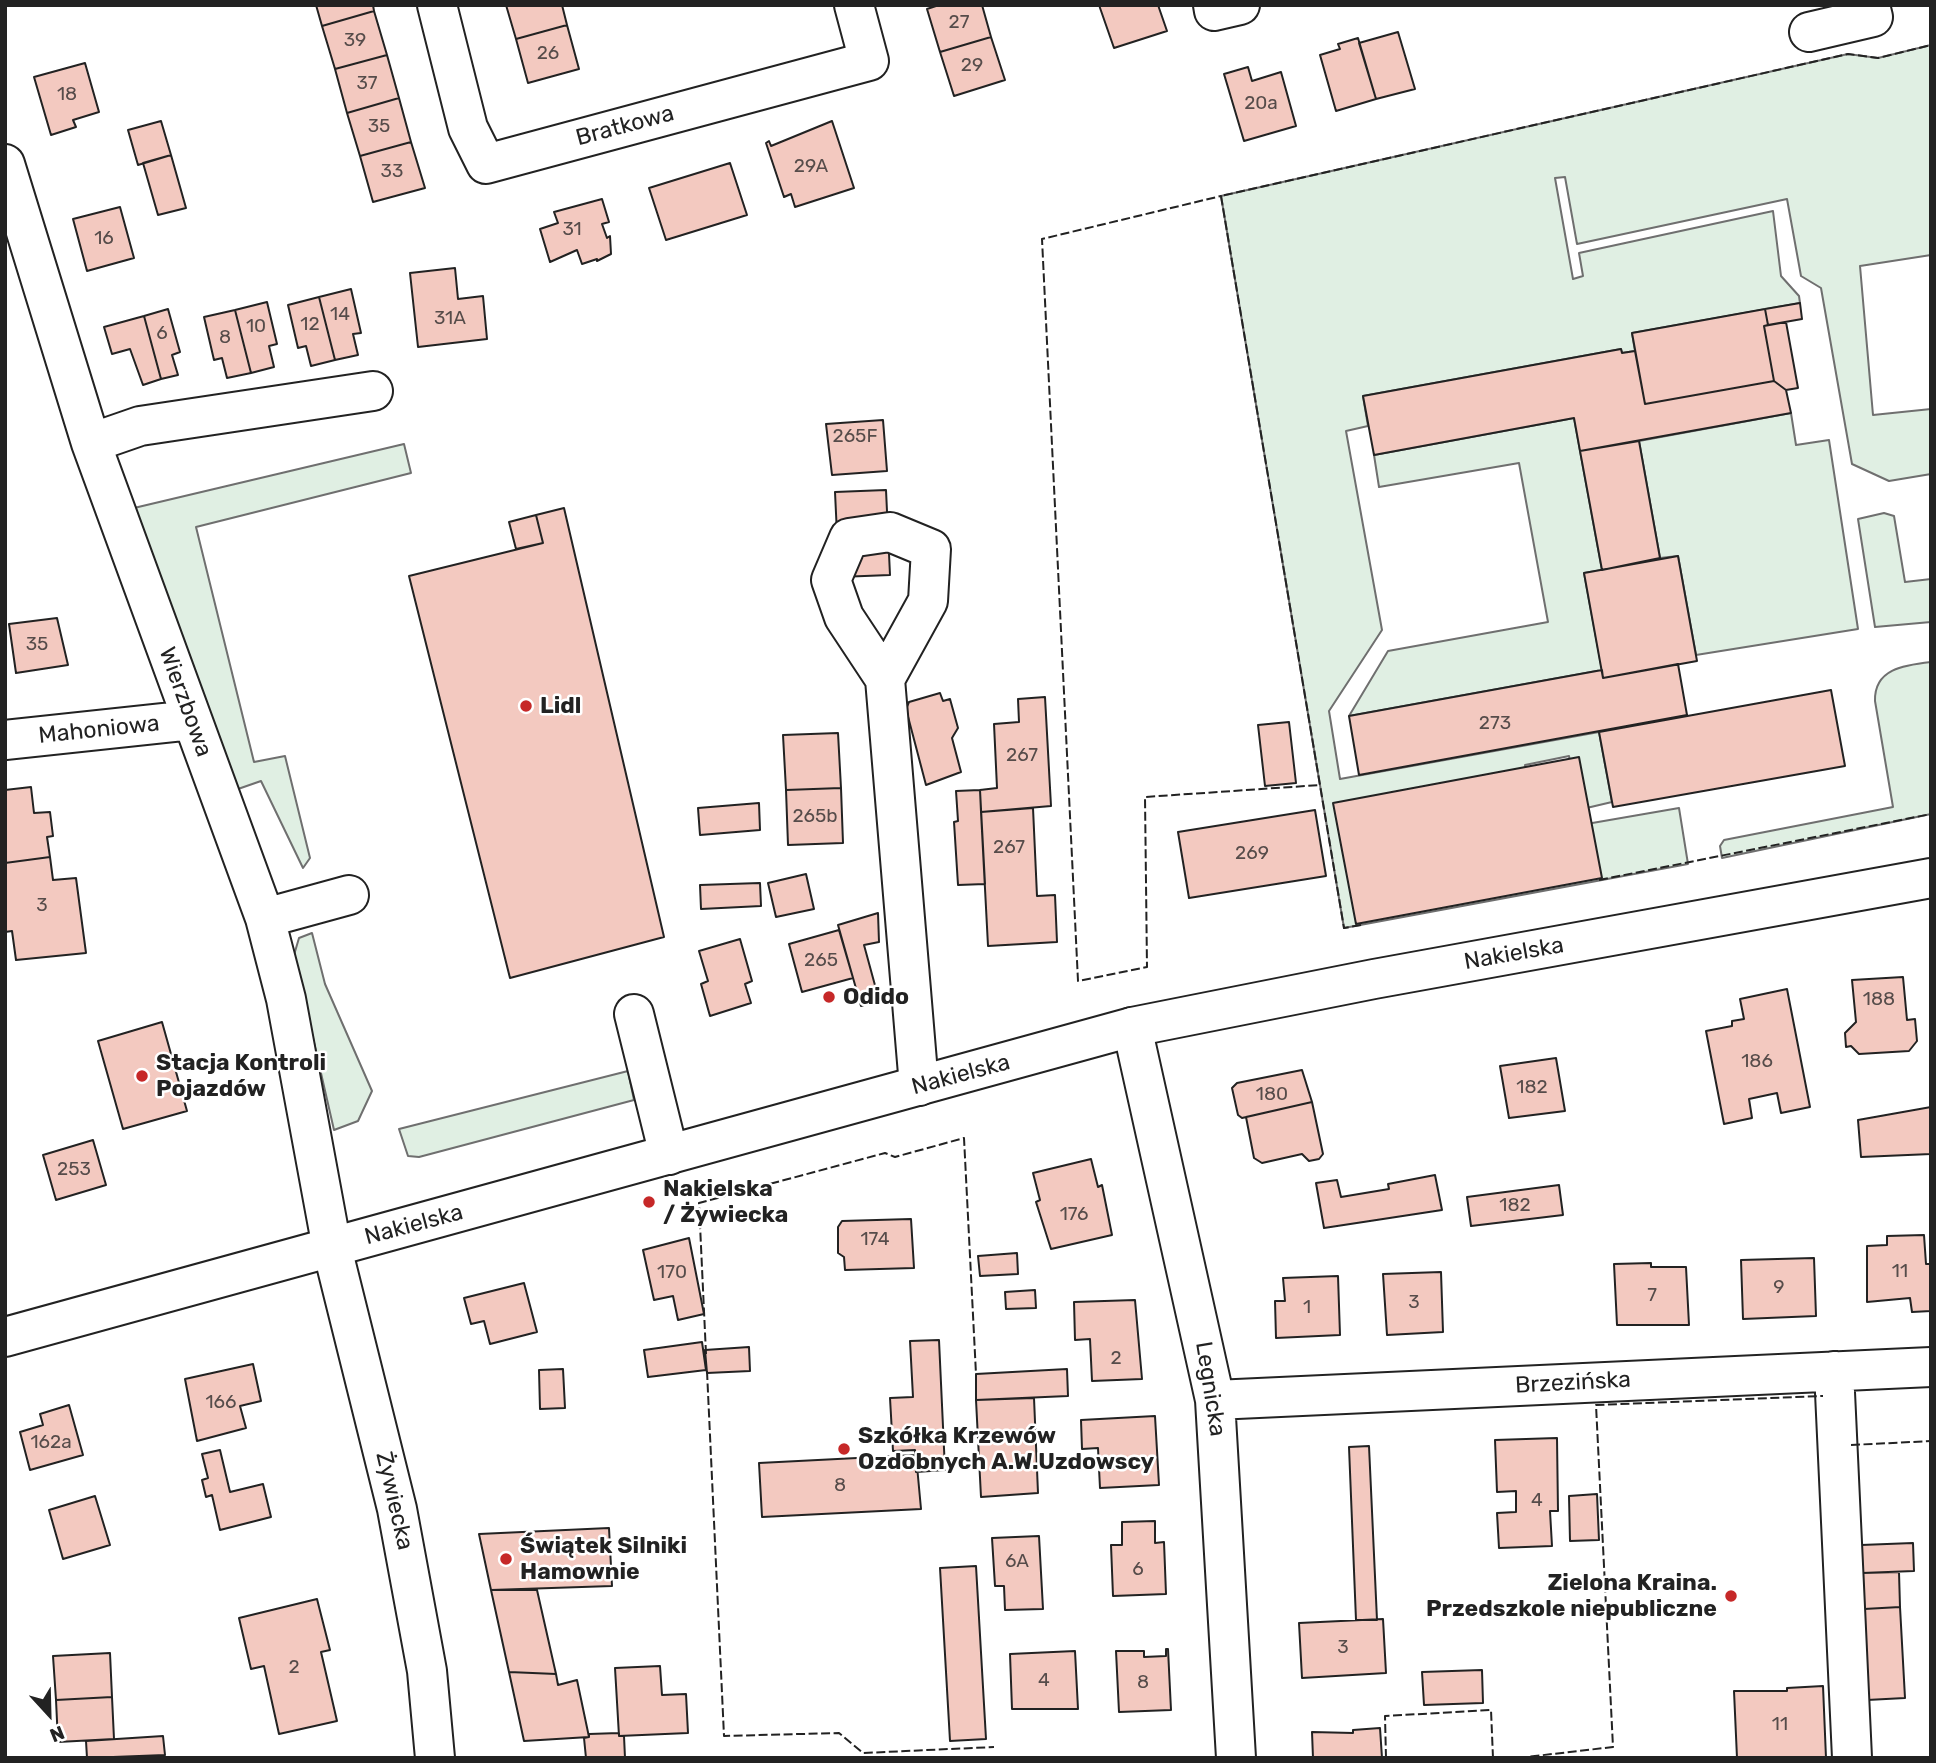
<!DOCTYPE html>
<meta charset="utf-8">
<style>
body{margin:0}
#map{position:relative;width:1936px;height:1763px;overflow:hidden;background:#fff;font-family:Rubik,sans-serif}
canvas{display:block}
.frame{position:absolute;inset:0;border:7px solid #222;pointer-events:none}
.north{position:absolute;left:14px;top:1679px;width:70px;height:70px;-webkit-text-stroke:5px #fff;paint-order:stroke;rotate:158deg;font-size:19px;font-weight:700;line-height:28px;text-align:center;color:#222}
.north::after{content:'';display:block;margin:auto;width:24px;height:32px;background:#222;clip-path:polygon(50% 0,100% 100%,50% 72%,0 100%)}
</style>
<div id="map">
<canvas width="1936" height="1763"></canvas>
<div class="frame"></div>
<div class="north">N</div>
</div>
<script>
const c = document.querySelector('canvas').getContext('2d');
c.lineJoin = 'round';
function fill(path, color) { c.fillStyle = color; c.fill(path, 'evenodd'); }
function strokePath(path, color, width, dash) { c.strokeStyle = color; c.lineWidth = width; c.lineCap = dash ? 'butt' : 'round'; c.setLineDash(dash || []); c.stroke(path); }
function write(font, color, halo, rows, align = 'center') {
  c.font = font + ' Rubik,sans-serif'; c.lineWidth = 5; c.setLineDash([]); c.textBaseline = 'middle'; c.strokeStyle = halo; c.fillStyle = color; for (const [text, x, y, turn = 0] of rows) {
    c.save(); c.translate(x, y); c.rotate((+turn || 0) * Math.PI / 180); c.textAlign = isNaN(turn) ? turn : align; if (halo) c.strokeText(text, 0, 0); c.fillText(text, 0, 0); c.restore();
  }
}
const green = new Path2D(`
 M1931,45V255L1860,266L1873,415L1931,409V474L1889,481L1852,464L1821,288L1801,276L1787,199L1577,244L1565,177L1555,178L1573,279L1583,276L1579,253L1773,211L1781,276L1799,296L1800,303L1632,333L1635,351L1622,353L1621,349L1363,396L1368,426L1346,431L1382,630L1329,711L1340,779L1599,732L1612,802L1578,810L1569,756L1525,765L1530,789L1546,831L1679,808L1688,864L1344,928L1221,196L1848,54L1878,58Z
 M1791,413L1796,445L1829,440L1858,629L1696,655L1678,556L1660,558L1639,441Z
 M1574,418L1602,570L1584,573L1602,670L1349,716L1388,651L1548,622L1519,463L1379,487L1374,455Z
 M404,444L411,473L196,527L254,762L285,756L310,858L303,868L261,781L238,789L134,508Z
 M1884,513L1894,516L1905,582L1931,579V622L1875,627L1858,519Z
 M1931,662V814L1722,858L1720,846L1724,840L1893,807L1875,701C1874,669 1904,665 1931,662Z
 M312,933L325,984L372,1091L358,1121L334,1130L294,955L299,938Z
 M628,1071L634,1100L419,1157L408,1156L399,1129Z`);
fill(green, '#e0efe3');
strokePath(green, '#6f6f6f', 2);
const building = new Path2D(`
 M316,5H373L374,11L322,26Z
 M506,5H562L567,25L516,39Z
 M939,5H982L991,37L940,52L927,9Z
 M1099,5H1158L1167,31L1114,48Z
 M374,11L387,55L335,69L322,26Z
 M567,25L579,69L528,83L516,39Z
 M1398,32L1415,89L1376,99L1359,43Z
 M991,37L1005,80L954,96L940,52Z
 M1358,38L1376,99L1336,111L1320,55L1340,49L1338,44Z
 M387,55L399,98L347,113L335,69Z
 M85,63L99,112L73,120L76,127L51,135L34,77Z
 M1248,67L1252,81L1281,72L1296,126L1244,141L1224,74Z
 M399,98L411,142L360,156L347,113Z
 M161,121L171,155L138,165L128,130Z
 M832,121L854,188L795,207L791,194L784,197L766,143L769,141L771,146Z
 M411,142L425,188L373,202L360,156Z
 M171,155L186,208L158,215L143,163Z
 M730,163L747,215L666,240L649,188Z
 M602,199L609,222L602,224L607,238L610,236L611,254L597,261V259L582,264L577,250L550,262L540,229L558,223L554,212Z
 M120,207L134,258L87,271L73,219Z
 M455,268L458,299L483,296L487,339L418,347L410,273Z
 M351,289L361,333L353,334L358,355L335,360L319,297Z
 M319,297L335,360L311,366L306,346L298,348L288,305Z
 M267,302L277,344L269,346L274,367L251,373L235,310Z
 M1800,303L1802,319L1768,325L1765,309Z
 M168,309L180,352L172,355L178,375L161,379L144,316Z
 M1765,309L1768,325L1764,326L1774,381L1645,404L1632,333Z
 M235,310L251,373L227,378L222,358L214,360L204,317Z
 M144,316L161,379L143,385L130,349L112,354L104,327Z
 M1786,322L1798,388L1786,390L1774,381L1764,326Z
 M1621,349L1622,353L1635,351L1645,404L1774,381L1786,390L1791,413L1580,451L1574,418L1374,455L1363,396Z
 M883,420L887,471L832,475L826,424Z
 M1639,441L1660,558L1602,570L1580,451Z
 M886,490L890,575L839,577L835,492Z
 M564,508L664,937L510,978L409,576L543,543L536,515Z
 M536,515L543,543L516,549L509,522Z
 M1678,556L1697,661L1603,678L1584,573Z
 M57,618L68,665L16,673L9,624Z
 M1678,664L1687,715L1359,775L1349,716L1602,670L1603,678Z
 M1831,690L1845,766L1613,807L1599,732Z
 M940,693L943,701L950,699L958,728L952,738L961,772L926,785L906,709L909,702Z
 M1045,697L1051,806L981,812L980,790L997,788L994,724L1019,722L1018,699Z
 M1289,722L1296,783L1265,786L1258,725Z
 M838,733L841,788L786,790L783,735Z
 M1579,757L1602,878L1356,924L1333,803Z
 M31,787L34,813L50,812L53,836L47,837L50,857L5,863V790Z
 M841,788L843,843L788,845L786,790Z
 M980,790L985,884L958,885L954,822L958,821L956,791Z
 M759,803L760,830L700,835L698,808Z
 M1033,808L1037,896L1055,895L1057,942L988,946L981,812Z
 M1315,810L1326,876L1189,898L1178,832Z
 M50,857L53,880L76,878L86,953L16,960L12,931L5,932V863Z
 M806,874L814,909L776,917L768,883Z
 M760,883L761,906L701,909L700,885Z
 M878,913L879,942L864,945L879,1000L861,1006L838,925Z
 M839,930L853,978L802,992L789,944Z
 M740,939L752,981L745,984L751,1003L710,1016L701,984L708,981L699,951Z
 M1903,977L1907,1020L1915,1019L1917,1041L1909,1051L1859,1054L1851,1046L1846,1047L1845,1033L1856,1022L1852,980Z
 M1787,989L1810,1107L1781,1113L1777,1093L1749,1099L1752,1118L1724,1124L1706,1031L1732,1026V1021L1744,1019L1740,999Z
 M162,1022L187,1111L123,1129L98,1041Z
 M1556,1058L1565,1111L1509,1118L1500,1066Z
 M1302,1070L1312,1102L1242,1118L1238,1115L1232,1088L1237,1083Z
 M1312,1102L1323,1154L1319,1159L1309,1161L1302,1154L1262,1163L1254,1158L1246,1117Z
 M1931,1107V1154L1861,1157L1858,1120Z
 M93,1140L106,1185L56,1200L43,1155Z
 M1091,1159L1098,1187L1102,1185L1112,1235L1051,1249L1036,1202L1040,1200L1033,1173Z
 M1435,1175L1442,1210L1324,1228L1316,1183L1337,1180L1341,1197L1389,1189L1388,1184Z
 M1559,1185L1563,1215L1471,1226L1467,1197Z
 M911,1219L914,1268L845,1270L844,1257L838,1253V1227L842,1221Z
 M1924,1235L1926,1264H1930L1931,1258V1311L1912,1312L1910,1298L1867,1302V1246L1887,1245V1236Z
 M689,1238L704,1314L678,1320L673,1296L654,1300L643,1250Z
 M1017,1253L1018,1274L980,1276L978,1256Z
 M1814,1258L1816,1316L1743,1319L1741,1260Z
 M1651,1263V1267H1686L1689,1325H1617L1614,1264Z
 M1441,1272L1443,1332L1387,1335L1383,1274Z
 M1338,1276L1340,1335L1276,1338L1275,1301H1285L1283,1278Z
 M524,1283L537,1332L490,1344L484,1321L471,1324L464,1298Z
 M1035,1290L1036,1308L1006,1309L1005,1292Z
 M1135,1300L1142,1379L1092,1381L1090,1339L1075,1340L1074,1302Z
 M939,1340L945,1470L916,1472L915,1450L893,1451L890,1398L913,1397L910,1341Z
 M702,1342L706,1370L648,1377L644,1350Z
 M749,1347L750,1371L707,1373L705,1350Z
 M253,1364L261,1401L240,1406L246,1428L197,1441L185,1379Z
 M563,1369L565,1408L540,1409L539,1370Z
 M1067,1369L1068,1396L976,1400V1374Z
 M1034,1398L1038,1493L981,1497L976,1400Z
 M69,1405L83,1455L30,1470L20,1432L43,1425L40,1414Z
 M1155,1416L1159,1485L1100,1488L1098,1448L1082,1449L1081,1420Z
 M1557,1438L1558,1511H1550L1552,1546L1499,1548L1497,1513L1516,1512V1491L1497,1492L1495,1440Z
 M1369,1446L1377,1620H1356L1349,1447Z
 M220,1450L230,1492L263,1484L271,1517L220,1530L212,1495L206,1497L202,1480L208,1478L202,1454Z
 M916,1455L921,1509L762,1517L759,1463Z
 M1597,1494L1599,1540L1570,1541L1569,1496Z
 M95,1496L110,1545L63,1559L49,1510Z
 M1155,1521V1543L1164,1542L1166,1594L1113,1596L1111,1545H1122V1522Z
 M609,1528L612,1586L491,1590L479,1534Z
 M1039,1536L1043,1609L1005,1610L1004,1586H995L992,1538Z
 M1913,1543L1914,1571L1862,1573L1861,1545Z
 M976,1566L986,1739L950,1741L940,1568Z
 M1899,1572L1900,1607L1864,1609L1862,1573Z
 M491,1590H537L556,1674L509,1672Z
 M317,1599L330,1650L321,1652L337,1721L279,1734L264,1666L251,1669L239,1618Z
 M1900,1607L1905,1698L1867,1700L1864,1609Z
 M1383,1619L1386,1673L1302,1678L1299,1623Z
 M1166,1649H1168L1171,1710L1119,1712L1116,1651H1144V1657L1166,1656Z
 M1075,1651L1078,1709H1012L1010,1654Z
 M110,1653L112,1697L56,1700L53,1656Z
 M660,1666L662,1695L686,1694L688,1733L619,1736L615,1668Z
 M1482,1670L1483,1703L1424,1705L1422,1672Z
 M509,1672L556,1674L558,1685L577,1680L589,1737L524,1741Z
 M1823,1686L1826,1758H1737L1734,1691H1787V1688Z
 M112,1697L114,1739L58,1742L56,1700Z
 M1380,1728L1382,1758H1313L1312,1732L1353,1733V1730Z
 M619,1733V1736H624L625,1758H586L584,1738L589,1737V1734Z
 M163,1736L165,1755L87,1758L86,1741Z`);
fill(building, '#f3c9c0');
strokePath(building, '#222', 2);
const minor = new Path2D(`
 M437,5L468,128L486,164L869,61L854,5
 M1213,5L1214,11L1240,5
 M1809,32L1873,17L1870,5
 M5,164L91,443L265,918L286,999L332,1248L397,1509L427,1671L435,1758
 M91,443L140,426L373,391
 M885,679L928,601L931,549L890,532L849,538L831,580L844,617L885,679L919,1086
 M5,740L192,720
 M265,918L349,895
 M634,1014L669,1155
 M1132,1027L1215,1400L1236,1758
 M1834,1371L1852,1758
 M1215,1400L1931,1367`);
const major = new Path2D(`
 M5,1337L1132,1027L1374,979L1931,878`);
strokePath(minor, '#222', 42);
strokePath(major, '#222', 42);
strokePath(minor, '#fff', 38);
strokePath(major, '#fff', 38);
strokePath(new Path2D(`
 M1221,196L1320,785L1145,797L1147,967L1078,981L1042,239Z
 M1599,880L1931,814
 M1361,925L1344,928L1221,196L1848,54L1878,58L1931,45
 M706,1354L699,1203L885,1153L895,1157L964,1138L976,1374
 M707,1371L724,1736L839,1733L863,1753L994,1747
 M1851,1445L1931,1441
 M1386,1758L1385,1716L1491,1710L1493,1758
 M1518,1758L1613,1747L1596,1405L1823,1396`), '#222', 2, [9, 3.5]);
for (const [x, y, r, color] of [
 [526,706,7,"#c62828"],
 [829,997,7,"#c62828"],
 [142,1076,7,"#c62828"],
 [649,1202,7,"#c62828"],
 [844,1449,7,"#c62828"],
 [506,1559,7,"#c62828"],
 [1731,1596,7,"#c62828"]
]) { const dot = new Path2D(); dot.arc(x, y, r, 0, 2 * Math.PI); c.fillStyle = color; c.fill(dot); strokePath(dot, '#fff', 2.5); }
write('19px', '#564c4a', null, [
 ["27",959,23],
 ["39",355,41],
 ["26",548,54],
 ["29",972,66],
 ["37",367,84],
 ["18",67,95],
 ["20a",1261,104],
 ["35",379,127],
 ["29A",811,167],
 ["33",392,172],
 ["31",572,230],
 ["16",104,239],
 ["14",340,315],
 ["31A",450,319],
 ["12",310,325],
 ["10",256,327],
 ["6",162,334],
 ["8",225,338],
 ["265F",855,437],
 ["35",37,645],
 ["273",1495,724],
 ["267",1022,756],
 ["265b",815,817],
 ["267",1009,848],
 ["269",1252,854],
 ["3",42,906],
 ["265",821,961],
 ["188",1879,1000],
 ["186",1757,1062],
 ["182",1532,1088],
 ["180",1272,1095],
 ["253",74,1170],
 ["182",1515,1206],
 ["176",1074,1215],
 ["174",875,1240],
 ["11",1900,1272],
 ["170",672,1273],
 ["9",1779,1288],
 ["7",1652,1296],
 ["3",1414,1303],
 ["1",1307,1308],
 ["2",1116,1359],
 ["166",221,1403],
 ["162a",51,1443],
 ["8",840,1486],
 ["4",1537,1501],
 ["6A",1017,1562],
 ["6",1138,1570],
 ["3",1343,1648],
 ["2",294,1668],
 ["4",1044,1681],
 ["8",1143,1683],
 ["11",1780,1725]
]);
write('23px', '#222', '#fff', [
 ["Bratkowa",625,126,-15],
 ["Wierzbowa",185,702,70],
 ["Mahoniowa",99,730,-6],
 ["Nakielska",1514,954,-10],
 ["Nakielska",961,1075,-15],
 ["Nakielska",414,1225,-15],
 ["Brzezińska",1573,1383,-3],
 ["Legnicka",1210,1389,81],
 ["Żywiecka",394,1501,77]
]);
write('bold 23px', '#222', '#fff', [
 ["Lidl",540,706],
 ["Odido",843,997],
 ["Stacja Kontroli",156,1063],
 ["Pojazdów",156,1089],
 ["Nakielska",663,1189],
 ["/ Żywiecka",663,1215],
 ["Szkółka Krzewów",858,1436],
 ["Ozdobnych A.W.Uzdowscy",858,1462],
 ["Świątek Silniki",520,1546],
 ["Hamownie",520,1572],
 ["Zielona Kraina.",1717,1583,"right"],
 ["Przedszkole niepubliczne",1717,1609,"right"]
], 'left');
</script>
